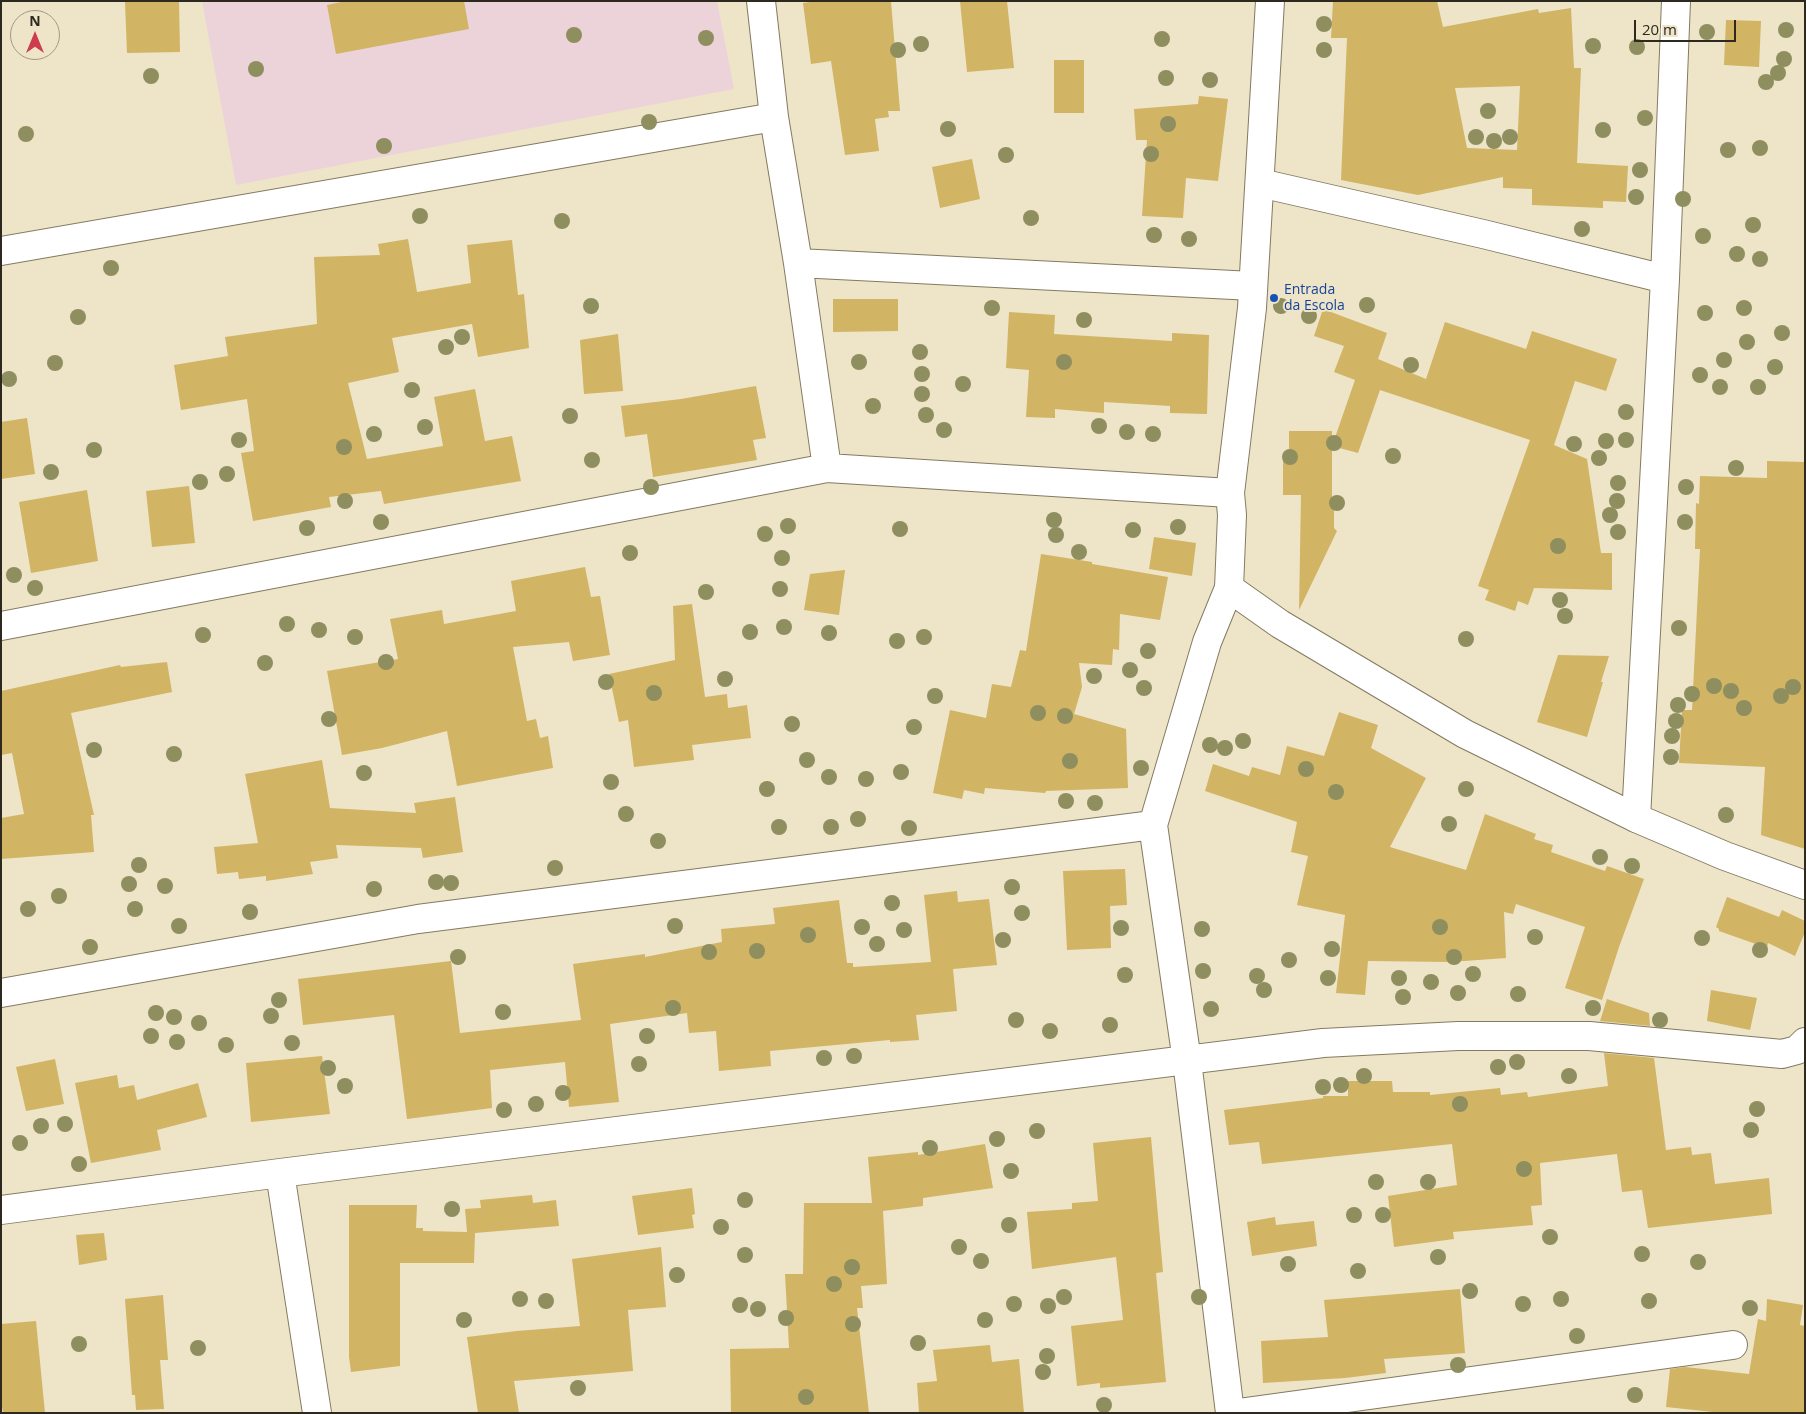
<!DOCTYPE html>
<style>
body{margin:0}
#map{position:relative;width:1806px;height:1414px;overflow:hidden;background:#eee4c8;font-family:"Open Sans",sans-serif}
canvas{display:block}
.frame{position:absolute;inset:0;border:2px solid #2d291e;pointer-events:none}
.north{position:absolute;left:10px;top:10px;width:50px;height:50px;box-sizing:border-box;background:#eee4c8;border:1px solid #a19984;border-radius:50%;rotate:0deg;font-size:14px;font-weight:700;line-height:20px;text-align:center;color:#2d291e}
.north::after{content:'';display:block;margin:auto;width:18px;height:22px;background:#cd3d4b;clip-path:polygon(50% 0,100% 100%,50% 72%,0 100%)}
.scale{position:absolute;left:1634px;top:20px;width:102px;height:22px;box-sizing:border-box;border:2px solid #2d291e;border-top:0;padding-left:6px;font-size:15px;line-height:18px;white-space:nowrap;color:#2d291e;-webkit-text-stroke:4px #eee4c8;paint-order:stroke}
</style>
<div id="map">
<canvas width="1806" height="1414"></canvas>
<div class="frame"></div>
<div class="north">N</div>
<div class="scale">20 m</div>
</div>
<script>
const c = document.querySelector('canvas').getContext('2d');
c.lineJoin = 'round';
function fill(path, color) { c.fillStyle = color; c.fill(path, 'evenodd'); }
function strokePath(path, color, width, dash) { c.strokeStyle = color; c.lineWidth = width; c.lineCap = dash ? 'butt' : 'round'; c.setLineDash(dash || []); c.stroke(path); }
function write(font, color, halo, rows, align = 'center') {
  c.font = font + ' "Open Sans",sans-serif'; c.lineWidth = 4; c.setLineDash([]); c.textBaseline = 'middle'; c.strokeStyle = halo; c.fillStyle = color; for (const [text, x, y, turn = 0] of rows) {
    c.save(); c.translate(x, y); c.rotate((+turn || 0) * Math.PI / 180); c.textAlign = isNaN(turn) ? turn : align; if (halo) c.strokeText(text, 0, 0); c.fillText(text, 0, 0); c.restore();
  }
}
fill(new Path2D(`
 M202,1H717L734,89L236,185Z`), '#ecd3da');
fill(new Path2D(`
 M162,1H179L180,52L127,53L125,2Z
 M346,1H464L469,29L336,54L327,5Z
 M817,1H891L900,111H888L889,117L875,119L879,151L845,155L831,61L811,64L803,3Z
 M960,1H1007L1014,68L967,72Z
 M1333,1H1437L1443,27L1538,9L1539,13L1571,8L1574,68H1581L1577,163L1628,166L1626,202L1603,201V208L1532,205V189L1503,188V177L1418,195L1341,180L1347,38H1331ZM1520,86L1517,150L1467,148L1455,88Z
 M1726,20L1761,21L1759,67L1724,65Z
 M1054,60H1084V113H1054Z
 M1199,96L1228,99L1218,181L1186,178L1183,218L1142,216L1147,140H1136L1134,109L1198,104Z
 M972,159L980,199L940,208L932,167Z
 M408,239L417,292L471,283L467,245L512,240L518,295L524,294L529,348L478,357L472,324L392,338L399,372L348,383L367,459L443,446L434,397L475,389L485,441L512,436L521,481L384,504L381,491L329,497L331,507L253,521L241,453L254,451L247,399L181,410L174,365L228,356L225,337L317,324L314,257L380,255L378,244Z
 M833,299H898V331L833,332Z
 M1323,309L1387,333L1378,359L1426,379L1445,322L1526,349L1532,331L1617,359L1606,391L1575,381L1554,445L1587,459L1601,553H1612V590L1534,588L1528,605L1518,601L1515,611L1485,600L1489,590L1478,586L1530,440L1380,390L1358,453L1332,446L1355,380L1334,372L1344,346L1314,336Z
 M1009,312L1055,315L1054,334L1172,341V333L1209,335L1207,414L1170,413V406L1104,402V413L1055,409V418L1026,417L1029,370L1006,368Z
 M618,334L623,391L584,394L580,340Z
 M756,386L766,438L753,440L757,460L653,477L647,434L625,437L621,406L681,399Z
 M27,418L35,474L1,479V422Z
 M1289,431H1332V507H1334V528L1337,531L1299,610L1301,495H1283V460H1289Z
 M1767,461L1805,462V849L1761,835L1765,767L1679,763L1682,710H1692L1700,549H1695L1696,503L1699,504L1700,476L1767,478Z
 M189,486L195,543L152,547L146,491Z
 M87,490L98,561L31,573L19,502Z
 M1154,537L1196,543L1192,576L1149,569Z
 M1041,554L1092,562V564L1168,577L1160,620L1120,614L1119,650L1113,649L1112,665L1079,663L1082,687L1074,714L1126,729L1128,788L1046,791L1045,793L985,788L984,794L964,790L962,799L933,793L950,710L986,718L992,684L1011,687L1020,650L1026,651Z
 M585,567L591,597L600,596L610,655L573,661L569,642L513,647L527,721L536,719L540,738L548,736L553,768L457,786L447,731L382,748L342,755L327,671L398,659L390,619L442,610L444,624L516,611L511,581Z
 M845,570L839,615L804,610L810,574Z
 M692,604L705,697L727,694L728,708L747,705L751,738L692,745L694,760L634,767L628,720L619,722L609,674L675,660L673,606Z
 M1558,655L1609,656L1601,682H1603L1587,737L1537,722Z
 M167,662L172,692L71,713L94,815H91L94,852L1,859V818L24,814L12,753L1,755V691L120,665L121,667Z
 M1339,712L1378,725L1371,748L1426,778L1390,847L1466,870L1485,814L1536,834L1534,839L1553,845L1551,852L1605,871L1607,866L1644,879L1619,947L1602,1000L1565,988L1585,927L1516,904L1513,914L1504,912L1506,958L1450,962L1368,961L1365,995L1336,993L1345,915L1297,905L1308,856L1291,852L1297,822L1205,791L1213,764L1249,776L1252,767L1280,775L1287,746L1324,756Z
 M322,760L330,808L416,813L414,803L455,797L463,852L423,858L421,848L336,845L338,858L310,862L313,874L266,881V876L239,879L238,872L217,874L214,847L258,843L245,774Z
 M1125,869L1127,905L1110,906L1111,948L1067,950L1063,871Z
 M957,891L958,902L989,899L997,965L953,969L957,1011L916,1015L919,1040L890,1042V1040L770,1051L771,1066L719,1071L716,1031L689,1033L687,1013L610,1024L619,1102L569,1107L565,1062L490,1070L492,1108L407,1119L394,1015L303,1025L298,979L451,961L460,1033L581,1020L573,964L645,954V957L722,942L721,929L775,924L773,908L839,900L847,963H853V967L931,962L924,895Z
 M1727,897L1779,917L1782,910L1805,921V932L1795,956L1768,943L1767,948L1719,931V929L1716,927Z
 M1711,990L1757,998L1750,1030L1707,1021Z
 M1607,999L1649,1013L1650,1026L1600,1021Z
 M1604,1053L1654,1058L1666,1150L1691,1147L1692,1155L1711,1153L1715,1184L1769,1178L1772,1214L1648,1228L1642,1190L1622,1192L1617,1154L1540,1163L1542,1205L1531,1206L1533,1225L1453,1232L1454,1239L1394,1247L1388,1196L1457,1185L1452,1144L1262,1164L1259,1142L1229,1145L1224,1110L1323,1098V1096H1348V1081H1392L1393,1092H1430V1095L1500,1088L1501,1095L1527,1092L1528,1097L1608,1086Z
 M322,1056L330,1114L251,1122L246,1063Z
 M55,1059L64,1104L26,1111L16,1067Z
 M117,1075L119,1088L134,1085L137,1100L198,1083L207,1117L157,1130L161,1150L91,1163L75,1083Z
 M1151,1137L1163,1272L1156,1273L1166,1382L1100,1388V1383L1077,1386L1071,1326L1123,1320L1116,1257L1032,1269L1027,1212L1072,1209V1203L1098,1201L1093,1143Z
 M985,1144L993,1188L923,1198V1206L883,1211L887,1284L861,1286L863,1308H857L869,1413H731L730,1349L789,1348L785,1274H803L804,1203H872L868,1157L918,1152V1155Z
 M692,1188L695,1214L692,1215L694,1228L638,1235L632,1196Z
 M532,1195L533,1203L556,1200L559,1226L475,1233L474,1263H400V1366L351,1372L349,1357V1205H417L416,1228H423V1231L467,1232L465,1209L481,1208L480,1200Z
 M1275,1217L1276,1225L1314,1221L1317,1246L1252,1256L1247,1222Z
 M104,1233L107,1260L79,1265L76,1235Z
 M661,1247L666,1307L628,1310L633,1371L514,1381L519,1413H478L467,1337L517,1331L580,1326L572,1259Z
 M1460,1289L1465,1353L1384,1359L1386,1373L1345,1378L1263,1383L1261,1341L1328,1337L1324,1300Z
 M163,1295L168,1360H160L164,1409L136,1410L135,1395H132L125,1299Z
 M1767,1299L1803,1305L1800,1325L1805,1326V1413H1722L1666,1407L1670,1369L1685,1367L1749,1374L1758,1319L1766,1321Z
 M36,1321L45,1413H3L1,1400V1324Z
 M990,1345L992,1362L1019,1359L1024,1413H919L917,1383L937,1381L933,1350Z`), '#d1b464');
const minor = new Path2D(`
 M761,1L774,117L798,263L827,468
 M1260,183L1483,234L1665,279
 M1,251L774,117
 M798,263L1253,286
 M1229,588L1207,642L1153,825L1187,1061L1230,1413
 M1,626L827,468L1230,493
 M1636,818L1665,279L1676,1
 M1,993L418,919L1153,825
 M280,1173L317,1413
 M1,1210L280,1173L1323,1043L1458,1036H1589L1782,1054L1797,1050L1805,1042
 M1238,1413L1733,1345`);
const tertiary = new Path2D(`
 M1270,1L1252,308L1230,493L1232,515L1229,588L1280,624L1465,734L1636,818L1725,856L1805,885`);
strokePath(minor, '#837a61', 30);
strokePath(tertiary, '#837a61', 30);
strokePath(minor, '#fff', 28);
strokePath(tertiary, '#fff', 28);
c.fillStyle = '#8f8e5f';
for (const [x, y] of [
 [1324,24],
 [1786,30],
 [1707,32],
 [574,35],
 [706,38],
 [1162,39],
 [921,44],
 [1593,46],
 [1637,47],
 [898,50],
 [1324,50],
 [1784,59],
 [256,69],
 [1778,73],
 [151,76],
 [1166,78],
 [1210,80],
 [1766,82],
 [1488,111],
 [1645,118],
 [649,122],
 [1168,124],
 [948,129],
 [1603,130],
 [26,134],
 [1476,137],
 [1510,137],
 [1494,141],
 [384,146],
 [1760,148],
 [1728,150],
 [1151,154],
 [1006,155],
 [1640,170],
 [1636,197],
 [1683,199],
 [420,216],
 [1031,218],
 [562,221],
 [1753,225],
 [1582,229],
 [1154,235],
 [1703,236],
 [1189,239],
 [1737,254],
 [1760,259],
 [111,268],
 [1367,305],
 [591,306],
 [1281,306],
 [992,308],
 [1744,308],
 [1705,313],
 [1309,316],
 [78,317],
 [1084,320],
 [1782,333],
 [462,337],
 [1747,342],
 [446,347],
 [920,352],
 [1724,360],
 [859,362],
 [1064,362],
 [55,363],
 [1411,365],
 [1775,367],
 [922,374],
 [1700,375],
 [9,379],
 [963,384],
 [1720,387],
 [1758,387],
 [412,390],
 [922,394],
 [873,406],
 [1626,412],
 [926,415],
 [570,416],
 [1099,426],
 [425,427],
 [944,430],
 [1127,432],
 [374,434],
 [1153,434],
 [239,440],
 [1626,440],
 [1606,441],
 [1334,443],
 [1574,444],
 [344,447],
 [94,450],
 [1393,456],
 [1290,457],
 [1599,458],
 [592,460],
 [1736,468],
 [51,472],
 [227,474],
 [200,482],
 [1618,483],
 [651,487],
 [1686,487],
 [345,501],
 [1617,501],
 [1337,503],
 [1610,515],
 [1054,520],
 [381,522],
 [1685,522],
 [788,526],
 [1178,527],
 [307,528],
 [900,529],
 [1133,530],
 [1618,532],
 [765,534],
 [1056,535],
 [1558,546],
 [1079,552],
 [630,553],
 [782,558],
 [14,575],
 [35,588],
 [780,589],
 [706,592],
 [1560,600],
 [1565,616],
 [287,624],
 [784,627],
 [1679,628],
 [319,630],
 [750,632],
 [829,633],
 [203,635],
 [355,637],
 [924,637],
 [1466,639],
 [897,641],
 [1148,651],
 [386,662],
 [265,663],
 [1130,670],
 [1094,676],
 [725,679],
 [606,682],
 [1714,686],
 [1793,687],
 [1144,688],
 [1731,691],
 [654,693],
 [1692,694],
 [935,696],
 [1781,696],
 [1678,705],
 [1744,708],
 [1038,713],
 [1065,716],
 [329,719],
 [1676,721],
 [792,724],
 [914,727],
 [1672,736],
 [1243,741],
 [1210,745],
 [1225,748],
 [94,750],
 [174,754],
 [1671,757],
 [807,760],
 [1070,761],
 [1141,768],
 [1306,769],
 [901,772],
 [364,773],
 [829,777],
 [866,779],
 [611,782],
 [767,789],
 [1466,789],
 [1336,792],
 [1066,801],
 [1095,803],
 [626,814],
 [1726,815],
 [858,819],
 [1449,824],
 [779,827],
 [831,827],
 [909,828],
 [658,841],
 [1600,857],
 [139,865],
 [1632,866],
 [555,868],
 [436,882],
 [451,883],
 [129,884],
 [165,886],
 [1012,887],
 [374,889],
 [59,896],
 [892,903],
 [28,909],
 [135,909],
 [250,912],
 [1022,913],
 [179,926],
 [675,926],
 [862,927],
 [1440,927],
 [1121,928],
 [1202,929],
 [904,930],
 [808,935],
 [1535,937],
 [1702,938],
 [1003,940],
 [877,944],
 [90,947],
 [1332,949],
 [1760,950],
 [757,951],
 [709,952],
 [458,957],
 [1454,957],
 [1289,960],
 [1203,971],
 [1473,974],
 [1125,975],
 [1257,976],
 [1328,978],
 [1399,978],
 [1431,982],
 [1264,990],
 [1458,993],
 [1518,994],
 [1403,997],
 [279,1000],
 [673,1008],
 [1593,1008],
 [1211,1009],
 [503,1012],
 [156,1013],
 [271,1016],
 [174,1017],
 [1016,1020],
 [1660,1020],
 [199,1023],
 [1110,1025],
 [1050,1031],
 [151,1036],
 [647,1036],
 [177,1042],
 [292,1043],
 [226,1045],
 [854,1056],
 [824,1058],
 [1517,1062],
 [639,1064],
 [1498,1067],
 [328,1068],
 [1364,1076],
 [1569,1076],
 [1341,1085],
 [345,1086],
 [1323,1087],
 [563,1093],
 [536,1104],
 [1460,1104],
 [1757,1109],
 [504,1110],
 [65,1124],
 [41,1126],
 [1751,1130],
 [1037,1131],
 [997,1139],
 [20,1143],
 [930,1148],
 [79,1164],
 [1524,1169],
 [1011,1171],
 [1376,1182],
 [1428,1182],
 [745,1200],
 [452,1209],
 [1354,1215],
 [1383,1215],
 [1009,1225],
 [721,1227],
 [1550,1237],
 [959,1247],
 [1642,1254],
 [745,1255],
 [1438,1257],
 [981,1261],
 [1698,1262],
 [1288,1264],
 [852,1267],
 [1358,1271],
 [677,1275],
 [834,1284],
 [1470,1291],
 [1064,1297],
 [1199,1297],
 [520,1299],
 [1561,1299],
 [546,1301],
 [1649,1301],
 [1014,1304],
 [1523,1304],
 [740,1305],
 [1048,1306],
 [1750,1308],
 [758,1309],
 [786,1318],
 [464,1320],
 [985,1320],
 [853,1324],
 [1577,1336],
 [918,1343],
 [79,1344],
 [198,1348],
 [1047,1356],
 [1458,1365],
 [1043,1372],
 [578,1388],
 [1635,1395],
 [806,1397],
 [1104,1405]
]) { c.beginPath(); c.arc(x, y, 8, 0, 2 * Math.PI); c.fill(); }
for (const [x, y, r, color] of [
 [1274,298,5,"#1a4fb4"]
]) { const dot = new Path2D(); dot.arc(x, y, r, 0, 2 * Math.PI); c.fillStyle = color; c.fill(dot); strokePath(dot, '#eee4c8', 2); }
write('14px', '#164399', '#eee4c8', [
 ["Entrada",1284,290],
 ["da Escola",1284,306]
], 'left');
</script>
